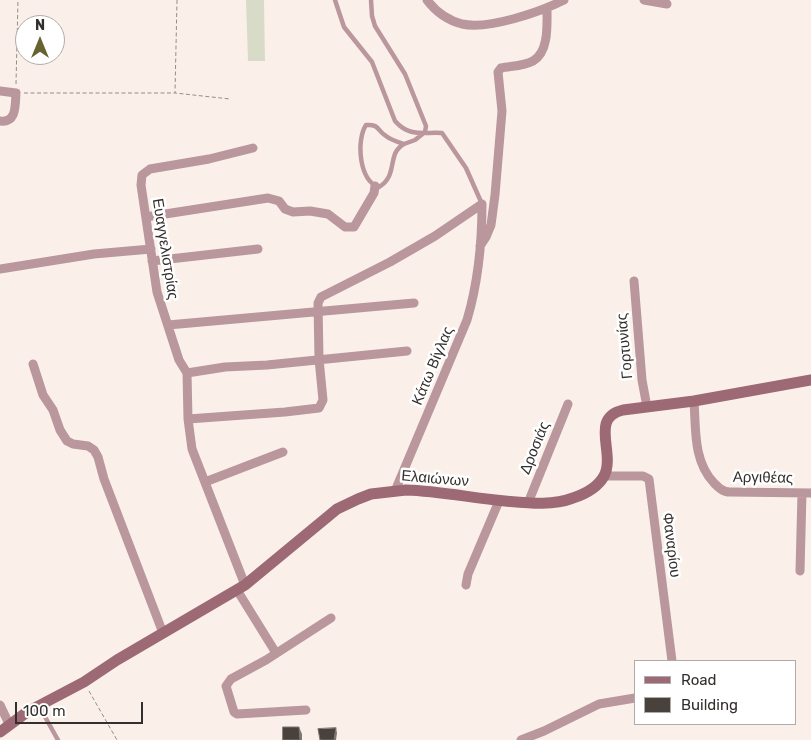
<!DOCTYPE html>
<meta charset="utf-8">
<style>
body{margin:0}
#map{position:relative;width:811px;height:740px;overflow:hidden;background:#faf0e9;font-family:Rubik,sans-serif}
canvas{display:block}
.legend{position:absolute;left:634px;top:660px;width:162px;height:65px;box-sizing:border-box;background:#fff;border:1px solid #adacab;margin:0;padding:6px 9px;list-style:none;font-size:15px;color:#332f2c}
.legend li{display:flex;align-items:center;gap:10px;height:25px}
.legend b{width:25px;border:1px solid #adacab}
.north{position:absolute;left:15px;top:15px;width:50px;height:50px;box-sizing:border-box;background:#fff;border:1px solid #adacab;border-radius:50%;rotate:0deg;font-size:14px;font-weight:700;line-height:20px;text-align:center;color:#332f2c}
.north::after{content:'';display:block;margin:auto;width:18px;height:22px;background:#66632f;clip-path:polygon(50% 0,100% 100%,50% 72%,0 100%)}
.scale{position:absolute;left:15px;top:702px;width:128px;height:22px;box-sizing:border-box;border:2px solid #332f2c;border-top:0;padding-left:6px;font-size:15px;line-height:18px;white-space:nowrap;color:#332f2c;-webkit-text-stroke:4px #fff;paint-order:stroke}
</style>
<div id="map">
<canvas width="811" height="740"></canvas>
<ul class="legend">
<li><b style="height:6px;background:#9d6975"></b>Road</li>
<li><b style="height:14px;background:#49413c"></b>Building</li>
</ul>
<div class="north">N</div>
<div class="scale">100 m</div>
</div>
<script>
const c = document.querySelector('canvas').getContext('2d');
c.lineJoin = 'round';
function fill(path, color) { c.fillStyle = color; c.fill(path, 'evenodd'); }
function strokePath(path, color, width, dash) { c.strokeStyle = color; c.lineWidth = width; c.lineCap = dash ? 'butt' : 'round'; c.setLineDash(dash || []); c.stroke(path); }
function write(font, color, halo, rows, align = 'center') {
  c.font = font + ' Rubik,sans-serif'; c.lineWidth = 5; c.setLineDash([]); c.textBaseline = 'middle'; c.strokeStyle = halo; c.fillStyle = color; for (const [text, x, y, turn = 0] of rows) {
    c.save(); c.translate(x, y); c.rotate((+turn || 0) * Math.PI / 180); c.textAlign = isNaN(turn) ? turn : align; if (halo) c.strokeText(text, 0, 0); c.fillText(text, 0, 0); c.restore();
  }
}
fill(new Path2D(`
 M246,0H264L265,61H248Z`), '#d7dbc7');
strokePath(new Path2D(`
 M177,0L175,93L230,99
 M16,84L18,0
 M24,93H175
 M89,691L117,740`), '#938d88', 1, [4, 2.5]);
strokePath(new Path2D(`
 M335,0L344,27L372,62L395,121C409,137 422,132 442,133L466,168L482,204
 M371,0L372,16L375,26L405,74L426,126L425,132L415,140L404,144C398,142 391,140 386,136C377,131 380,124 366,125C356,140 359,182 379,187C399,175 386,154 404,144
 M39,706L58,740`), '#ba969d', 4.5);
strokePath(new Path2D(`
 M427,0C436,12 447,20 462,24C488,30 540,12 564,0
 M644,0L667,4
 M0,91L16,93C15,105 17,123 0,121
 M146,217L268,198L279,201L285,209L293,212L310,211L328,214L345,227H354L374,193L375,186
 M480,246L486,237L491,225L495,195L502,111L498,72L501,68C511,66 524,66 533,61C549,52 547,25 547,9
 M152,261L258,249
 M0,269L94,254L151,249
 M634,281L642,380L647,407
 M168,325L414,303
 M33,364L43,395L53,410L60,430L67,441L73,444L88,446L94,450L98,457L104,479L163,633
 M187,373L225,367L267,365L407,351
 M694,401C696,429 693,461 714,483C719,488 723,492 730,492L811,493
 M188,419L285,412L319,408L323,400L319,359L318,303L321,297L390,262L435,236L482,204
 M604,476H643L649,479L672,661
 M205,482L283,452
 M395,491L467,320C478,283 482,242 482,204
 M528,503L568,404
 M800,571L802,493
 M245,585L192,449L188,419L187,373L179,360L157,292L141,185L142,175L150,169L209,159L253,148
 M466,585L468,574L499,501
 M237,590L276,653
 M0,705L9,724
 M306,710L237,714L234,712L226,686L231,679L266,660L331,618
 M521,740L544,731L599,704L635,698`), '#ba969d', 9);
strokePath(new Path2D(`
 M0,732L27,712L84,682L117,660L245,585L337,509L358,499L371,494L406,490C439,491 472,498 505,501C528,503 552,506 573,498C585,494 598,487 604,476C616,453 589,418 623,410L694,401L811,380`), '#9d6975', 11);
fill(new Path2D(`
 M299,727L302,734V740H300Z
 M336,728L337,733L336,740H334Z`), '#7e7670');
const building = new Path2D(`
 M283,727H299L300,740H283Z
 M336,728L334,740H320L318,729Z`);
fill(building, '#49413c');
strokePath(building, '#7e7670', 1);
write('15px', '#332f2c', '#fff', [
 ["Ευαγγελιστρίας",165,249,81],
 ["Γορτυνίας",625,346,-95],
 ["Κάτω Βίγλας",433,366,-67],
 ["Δροσιάς",535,448,-68],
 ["Αργιθέας",763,478,1],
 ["Ελαιώνων",435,479,5],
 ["Φαναρίου",671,545,83]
]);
</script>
